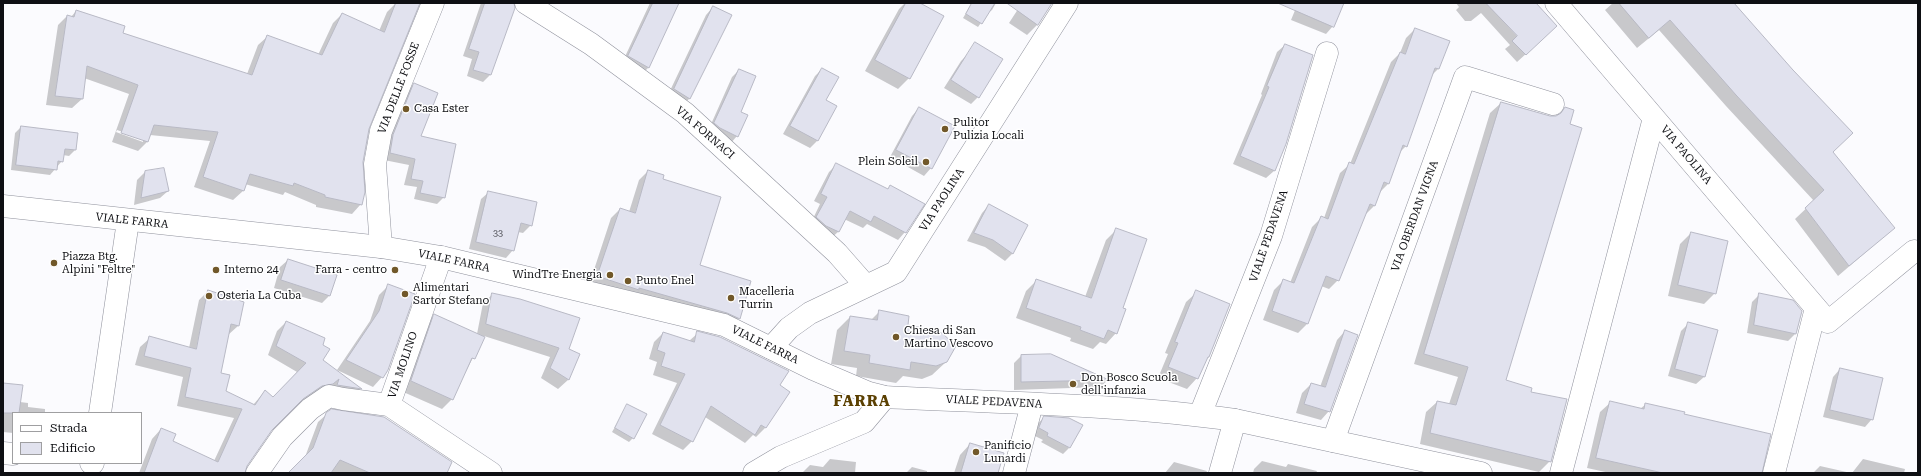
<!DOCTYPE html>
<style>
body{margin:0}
#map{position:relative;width:1921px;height:476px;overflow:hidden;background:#fbfbfe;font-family:"Roboto Serif",serif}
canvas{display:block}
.frame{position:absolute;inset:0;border:4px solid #0e0f13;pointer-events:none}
.legend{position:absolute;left:12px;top:412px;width:130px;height:52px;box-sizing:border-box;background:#fff;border:1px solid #9f9fa1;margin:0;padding:5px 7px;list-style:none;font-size:12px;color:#0e0f13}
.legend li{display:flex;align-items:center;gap:8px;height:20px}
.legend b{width:20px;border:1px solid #9f9fa1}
</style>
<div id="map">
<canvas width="1921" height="476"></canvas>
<div class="frame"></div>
<ul class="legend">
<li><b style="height:5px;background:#fff"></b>Strada</li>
<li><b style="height:11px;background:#e1e2ee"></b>Edificio</li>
</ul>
</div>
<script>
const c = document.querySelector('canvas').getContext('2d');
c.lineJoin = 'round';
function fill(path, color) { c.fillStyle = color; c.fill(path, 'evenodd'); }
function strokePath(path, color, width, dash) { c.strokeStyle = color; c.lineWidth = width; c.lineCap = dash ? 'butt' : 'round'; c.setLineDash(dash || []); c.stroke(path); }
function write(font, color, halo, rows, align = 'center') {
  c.font = font + ' "Roboto Serif",serif'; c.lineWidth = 3; c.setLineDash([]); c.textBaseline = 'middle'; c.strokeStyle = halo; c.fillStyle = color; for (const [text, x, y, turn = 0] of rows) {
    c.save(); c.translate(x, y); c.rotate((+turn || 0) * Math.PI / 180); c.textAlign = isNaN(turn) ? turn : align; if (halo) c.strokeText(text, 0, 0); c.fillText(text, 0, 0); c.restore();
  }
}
fill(new Path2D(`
 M396,3H418L368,126L362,162L361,204L352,214L316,207V205L285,192L283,195L245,184L243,191L233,200L194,187L210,141L150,135L147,142L138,151L112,142L129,94L84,78L82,99L72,108L46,105L58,25L67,16L71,17L76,11L122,33L247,74L258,45L268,36L318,55L333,23L342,14L379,31L387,12ZM117,130L143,139V142L116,132Z
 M481,3H511L490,75L483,82L467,76L472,59L463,56Z
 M650,3H678L648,68L641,75L622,63Z
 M905,3H918L909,78L898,89L865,71L899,9Z
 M972,3H996L992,10L988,13L978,27L963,18Z
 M1022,3H1051L1038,24L1027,35L1009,23Z
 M1298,3H1343L1333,26L1326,34L1291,20Z
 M1456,3H1517L1548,34L1517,62L1505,49L1510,45L1481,13L1471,21H1465L1456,10L1459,7Z
 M1613,3H1733L1832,152L1894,228L1838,276L1795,219L1814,201L1726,106L1659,30L1637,48L1605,10Z
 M713,7L731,16L689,99L682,106L667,97L706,15Z
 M1415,29L1449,42L1438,69L1431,76L1406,146L1399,153L1388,184L1379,193L1374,206L1365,215L1338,280L1329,289L1321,286L1307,324L1298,333L1263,320L1274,290L1283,281L1290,283L1312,227L1321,218H1324L1340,173L1350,164L1391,62L1400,53L1406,38Z
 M1285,45V143L1274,171L1266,178L1233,164L1262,95L1261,94L1277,52Z
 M969,53L978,97L971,104L944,88L961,61Z
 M822,69L825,100L836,106L817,141L810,148L783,134L815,76Z
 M739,70L737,136L730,144L708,131L732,77Z
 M414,84L419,137L444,197L437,204L414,199L417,187L404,185L409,165L384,160L387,142L407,91Z
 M1501,103L1550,117H1557L1565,109L1505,381L1530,392L1550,461L1539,472L1420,444L1426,412L1437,402L1449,404L1458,377L1414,364L1490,113Z
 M919,108L931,168L924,176L890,157L912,116Z
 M21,127L75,150L69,156L63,155L62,161L50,175L11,170L15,133Z
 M836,165L887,190L890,187L905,232L898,240L867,224L863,228L844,219L838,232L830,239L810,225L820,204L814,201L829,172Z
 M648,171L662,179L699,266L739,318L730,327L589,285L611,218L620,209L629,212L639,180Z
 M145,172L168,191L160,198L134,205L137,180Z
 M489,192L531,225L523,233L518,232L513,250L506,258L469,249L481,199Z
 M989,205L1013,253L1005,261L985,247L967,241L982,213Z
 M1117,229L1121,308L1116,333L1106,344L1100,342L1093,349L1070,341L1071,338L1016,318L1026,291L1037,280L1085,297L1106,240Z
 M1691,233L1715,293L1704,304L1668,296L1680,244Z
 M288,260L336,275L329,296L322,303L274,288L280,267Z
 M388,286L382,377L373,387L337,370L370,321L379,295Z
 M208,291L238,326L228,335L220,374L225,391L253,405L265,391L273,398L297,372L268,355L277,331L286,322L322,345V361L360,389L352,398L312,395L291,409L271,429L246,465L244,473H139L152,439L161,429L172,441L214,461L234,418L177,406L183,377L135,365L140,347L150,338L189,348L199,300Z
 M1197,292L1209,357L1205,360L1197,378L1187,389L1158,378L1168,354L1165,353L1186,302Z
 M493,294L568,350L578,354L568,380L558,389L541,378L550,357L484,336L452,399L442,409L401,391L424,325L435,315L477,334L483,303Z
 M1760,294L1795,334L1788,341L1747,333L1752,302Z
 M879,312L917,331L946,362L932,375L922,379L903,376L896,383L856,376L857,368L831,364L837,330L850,317L871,320Z
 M1689,323L1704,377L1696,384L1668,376L1681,331Z
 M1345,331L1329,411L1321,420L1296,413L1302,393L1311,384L1320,387L1337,340Z
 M663,333L689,341L698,333L788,392L765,428L756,437L753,435L745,443L705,417L692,441L683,450L652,434L677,383L653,375L657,362L649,359L654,342Z
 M1051,355L1107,381L1100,387L1014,390V363L1021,356Z
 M1840,369L1872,419L1865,427L1823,417L1833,377Z
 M3,384L20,402L28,403V407L45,409V413H13V433L3,432Z
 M1611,402L1640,409L1646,404L1683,415L1761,473H1610L1587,468L1600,412Z
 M628,405L633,438L629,442L612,432Z
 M327,414L446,473H289L305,457L318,422Z
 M1044,418L1069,448L1063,454L1041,442L1043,440L1033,435L1037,424Z
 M970,444L997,473H954L960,455Z
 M830,459L856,462L855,473H802L810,465L823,467Z
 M1863,459L1905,469L1904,473H1852Z
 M1262,461L1286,467L1288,464L1317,471L1316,473H1253L1254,469Z
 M1174,462L1207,471L1206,473H1165Z
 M1820,466L1851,473H1813Z
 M912,467L927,471V473H906Z`), '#0003');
const building = new Path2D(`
 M396,3H420L369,129L363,162L365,192L362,205L325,197V195L294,183L293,186L250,174L244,191L203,177L218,132L154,125L148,142L121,133L138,85L87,66L83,99L55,96L67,15L74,17L76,10L125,26L123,33L252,75L267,35L322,55L342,13L384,32Z
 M485,3H514L515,8L491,75L473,70L479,52L469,49Z
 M653,3H679L649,68L628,56Z
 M906,3H920L944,16L910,79L875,60Z
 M972,3H995L982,24L966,14Z
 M1007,3H1052L1038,25Z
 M1278,3H1344L1334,27Z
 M1486,3H1536L1557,26L1526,55L1512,41L1517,36Z
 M1619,3H1734L1793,70L1853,133L1833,152L1895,228L1849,266L1805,208L1824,190L1736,95L1670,20L1649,38Z
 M713,6L732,15L690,99L674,89Z
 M1415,28L1450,41L1439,69L1435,68L1407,147L1403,145L1389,184L1384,182L1375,206L1370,204L1339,281L1326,276L1308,324L1272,311L1283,279L1294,283L1321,216L1328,219L1349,162L1354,164L1400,52L1405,54Z
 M975,42L1003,59L979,98L951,80Z
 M1285,44L1313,55L1286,144L1275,171L1240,156L1269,87L1267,86Z
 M822,68L839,77L826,100L837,106L818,141L790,126Z
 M739,69L756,76L741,112L748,115L738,137L720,128L714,123Z
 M414,83L438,93L421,136L456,144L445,198L420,193L423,181L411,179L415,159L390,153L393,135Z
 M1501,102L1550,116H1556L1561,113L1565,107L1574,110L1570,124L1582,128L1506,380L1532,388L1531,392L1567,399L1551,462L1430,433L1437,401L1456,405L1468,367L1424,354Z
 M919,107L955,126L932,169L896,150Z
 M21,126L78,133L76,150L65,149L63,162L58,161L57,170L16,165Z
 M836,163L888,189L890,185L925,204L906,233L874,216L871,222L850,211L839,232L826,226L816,217L827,197L821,194Z
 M164,168L169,191L141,198L145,171Z
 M648,170L664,175L663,179L721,197L700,265L751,281L740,319L727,313L639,288V290L597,276L620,208L635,213Z
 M488,191L537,202L532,226L521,223L514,251L476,242Z
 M989,204L1028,225L1013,254L993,240L974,233Z
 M1116,228L1147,239L1123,308L1126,309L1117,334L1108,330L1104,339L1080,330L1081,327L1026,308L1036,279L1091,298Z
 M1691,232L1728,241L1716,294L1678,285Z
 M288,259L337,275L330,296L281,280Z
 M388,284L415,294L388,370L383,378L346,360L379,311Z
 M208,290L244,302L239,326L231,324L221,373L230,375L226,391L255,405L265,390L273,397L306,363L276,346L286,321L325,338L323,345L330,349L323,360L362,389L337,385L339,379L333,384L322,386L303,399L272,430L247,466L245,473H144L161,428L176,434L173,441L218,462L242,409L185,397L191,368L144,356L149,336L196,349Z
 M1196,290L1230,304L1209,357H1208L1198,379L1168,367L1178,343L1175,342Z
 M492,293L520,299L580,318L569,349L580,354L569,380L550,368L559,348L486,324Z
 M1759,293L1793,300L1802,311L1796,334L1754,325Z
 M879,310L909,316L908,325L919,327L918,330L942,333L956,346L947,362L936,366L911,362L910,370L869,363L870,355L844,351L850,316L877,320Z
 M434,314L485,337L475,359L472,358L453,400L411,381Z
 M1688,322L1718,330L1705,377L1675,369Z
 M1345,330L1358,335L1330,412L1304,404L1311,383L1325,387Z
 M697,331L720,337L789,371L780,385L790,392L766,428L761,425L755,435L711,406L693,442L660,425L685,374L661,366L665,353L657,350L663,332L694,342Z
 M1051,354L1109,380L1021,382V355Z
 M1840,368L1883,378L1873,420L1830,410Z
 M3,383L23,385L19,413H3Z
 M1610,401L1644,409L1645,403L1685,412L1684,414L1771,434L1762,473H1663L1596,458Z
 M627,404L647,414L634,439L615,428Z
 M332,409L384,417L452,462L447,473H370L340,460L331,473H288L313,448L326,413Z
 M1044,416L1069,418L1083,425L1070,448L1047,436L1048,433L1039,428Z
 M970,443L1004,453L998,473H961Z`);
fill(building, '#e1e2ee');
strokePath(building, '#b8b9c5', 1);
const minor = new Path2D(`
 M526,3L591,44L685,113L837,253L866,286
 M1556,3L1828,322L1914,251
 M381,247L375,164L381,131L433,3
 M771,348L789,328L810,313L896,272L1067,3
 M389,405L491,473
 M100,413L128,221
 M1200,415L1271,236L1327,53
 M1333,441L1465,77L1553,104
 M3,453L13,454
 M91,463H93
 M257,473L282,437L310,409L329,396L343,399L389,405L441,257
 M1014,473L1032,404
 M1220,473L1235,420
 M1561,473L1654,118
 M1774,473L1816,308`);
const tertiary = new Path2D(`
 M754,473L781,457L864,422L885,397`);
const secondary = new Path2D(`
 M3,206L381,247L441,257L724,325L813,369L869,393L885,397C1002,403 1119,404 1235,420L1481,473`);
strokePath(minor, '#90929d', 23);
strokePath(tertiary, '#90929d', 23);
strokePath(secondary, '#90929d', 23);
strokePath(minor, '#fff', 22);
strokePath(tertiary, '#fff', 22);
strokePath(secondary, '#fff', 22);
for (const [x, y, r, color] of [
 [406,109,4,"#715829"],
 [945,129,4,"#715829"],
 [926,162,4,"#715829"],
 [54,263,4,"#715829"],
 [216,270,4,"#715829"],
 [395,270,4,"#715829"],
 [610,275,4,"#715829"],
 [628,281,4,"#715829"],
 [405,294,4,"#715829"],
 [209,296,4,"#715829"],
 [731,298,4,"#715829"],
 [896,337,4,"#715829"],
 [1073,384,4,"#715829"],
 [976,452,4,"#715829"]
]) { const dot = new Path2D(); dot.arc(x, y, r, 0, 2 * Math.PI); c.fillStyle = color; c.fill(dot); strokePath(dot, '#fff', 1.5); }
write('9px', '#43444a', null, [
 ["33",498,233]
]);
write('11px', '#0e0f13', '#fff', [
 ["VIA DELLE FOSSE",399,88,-69],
 ["VIA FORNACI",705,133,41],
 ["VIA PAOLINA",1686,155,50],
 ["VIA PAOLINA",942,200,-57],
 ["VIA OBERDAN VIGNA",1415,216,-70],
 ["VIALE FARRA",132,221,6],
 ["VIALE PEDAVENA",1269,236,-71],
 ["VIALE FARRA",454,261,12],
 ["VIALE FARRA",765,345,26],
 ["VIA MOLINO",403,365,-71],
 ["VIALE PEDAVENA",994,402,3]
]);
write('11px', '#0e0f13', '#fff', [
 ["Casa Ester",414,109],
 ["Pulitor",953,123],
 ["Pulizia Locali",953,136],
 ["Plein Soleil",918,162,"right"],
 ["Piazza Btg.",62,257],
 ["Alpini \"Feltre\"",62,270],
 ["Interno 24",224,270],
 ["Farra - centro",387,270,"right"],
 ["WindTre Energia",602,275,"right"],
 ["Punto Enel",636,281],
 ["Alimentari",413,288],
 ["Sartor Stefano",413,301],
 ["Macelleria",739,292],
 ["Turrin",739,305],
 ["Osteria La Cuba",217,296],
 ["Chiesa di San",904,331],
 ["Martino Vescovo",904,344],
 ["Don Bosco Scuola",1081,378],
 ["dell'infanzia",1081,391],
 ["Panificio",984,446],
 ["Lunardi",984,459]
], 'left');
c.letterSpacing = '1px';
write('bold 15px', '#5b4002', '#fff', [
 ["FARRA",862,402]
]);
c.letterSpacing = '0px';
</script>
